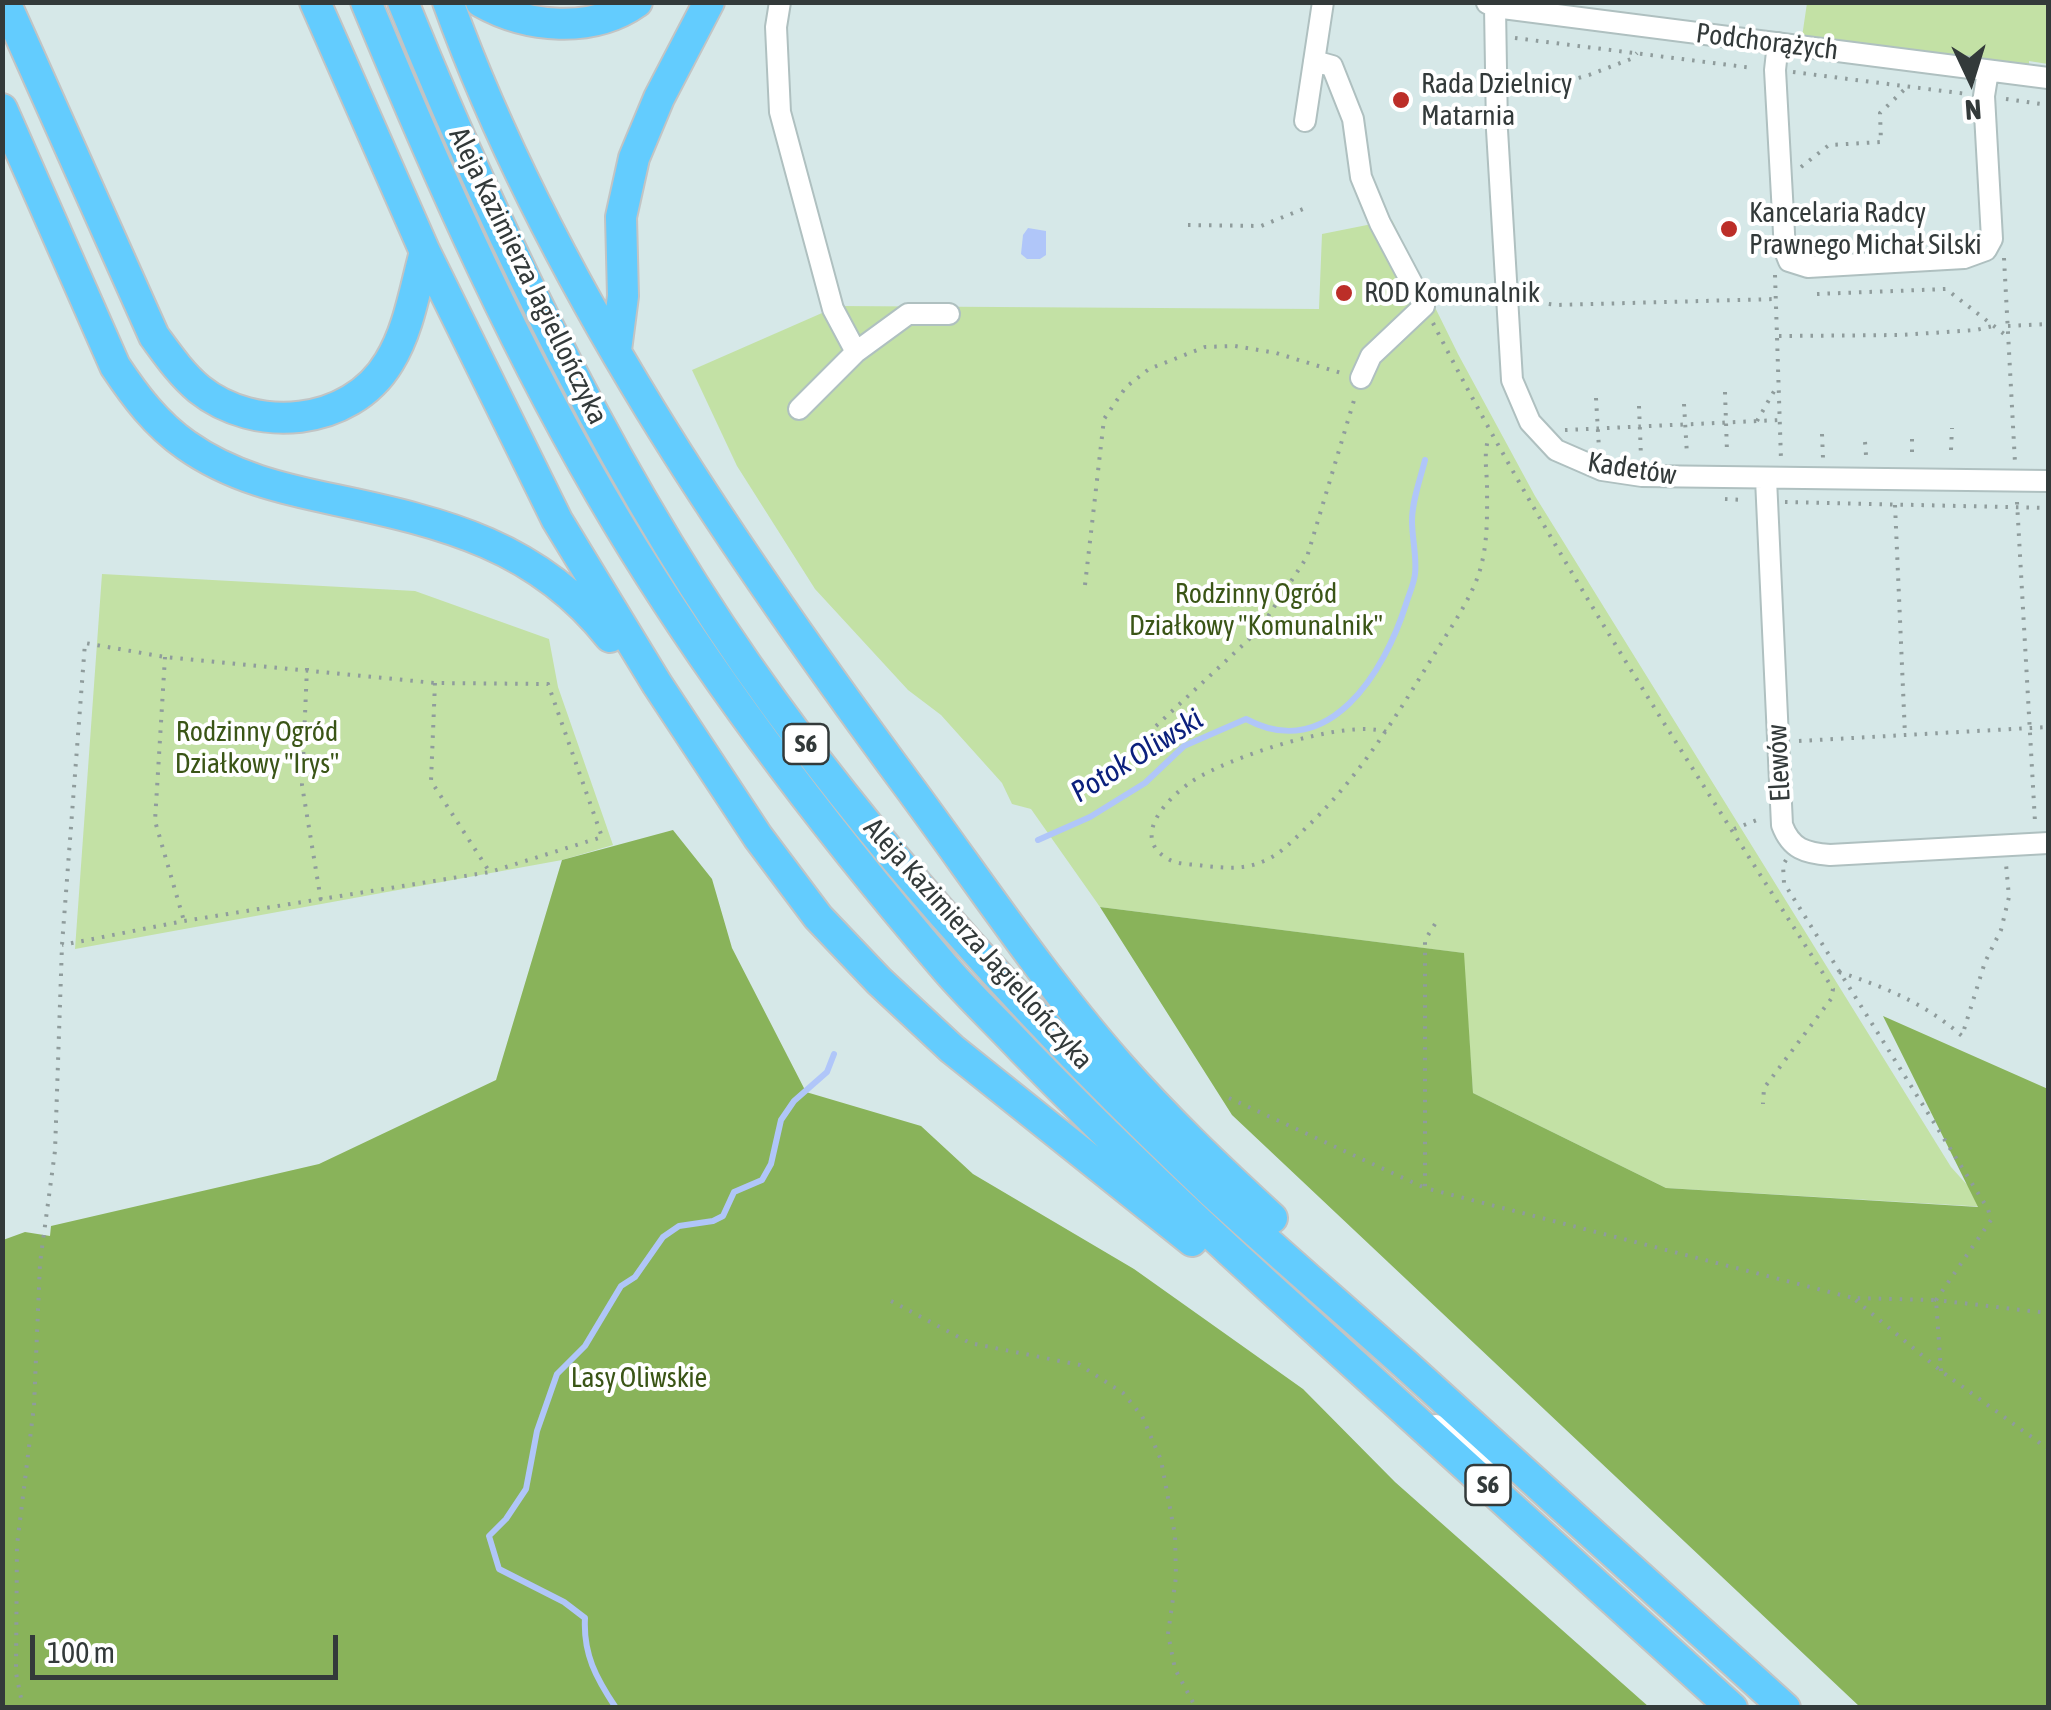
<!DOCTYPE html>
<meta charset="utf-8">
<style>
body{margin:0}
#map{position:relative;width:2051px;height:1710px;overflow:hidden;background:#d6e8e8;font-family:"Asap Condensed",sans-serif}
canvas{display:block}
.frame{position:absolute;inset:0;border:5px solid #333a3a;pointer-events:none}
.north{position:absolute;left:1921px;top:30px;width:100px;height:100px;-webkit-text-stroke:8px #fff;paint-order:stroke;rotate:176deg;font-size:28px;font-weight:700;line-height:40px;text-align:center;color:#333a3a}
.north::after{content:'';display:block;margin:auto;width:35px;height:45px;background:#333a3a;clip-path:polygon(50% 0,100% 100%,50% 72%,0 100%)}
.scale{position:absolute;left:30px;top:1635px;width:308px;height:45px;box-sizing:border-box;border:5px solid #333a3a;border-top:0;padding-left:12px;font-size:30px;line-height:35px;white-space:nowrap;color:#333a3a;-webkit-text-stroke:8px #fff;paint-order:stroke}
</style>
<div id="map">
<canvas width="2051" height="1710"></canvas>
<div class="frame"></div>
<div class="north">N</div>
<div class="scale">100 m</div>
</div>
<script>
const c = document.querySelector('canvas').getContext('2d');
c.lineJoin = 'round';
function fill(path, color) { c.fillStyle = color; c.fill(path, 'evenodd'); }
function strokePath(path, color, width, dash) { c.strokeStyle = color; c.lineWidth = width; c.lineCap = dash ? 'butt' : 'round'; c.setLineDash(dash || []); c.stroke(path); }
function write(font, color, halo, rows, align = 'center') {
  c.font = font + ' "Asap Condensed",sans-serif'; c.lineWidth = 8; c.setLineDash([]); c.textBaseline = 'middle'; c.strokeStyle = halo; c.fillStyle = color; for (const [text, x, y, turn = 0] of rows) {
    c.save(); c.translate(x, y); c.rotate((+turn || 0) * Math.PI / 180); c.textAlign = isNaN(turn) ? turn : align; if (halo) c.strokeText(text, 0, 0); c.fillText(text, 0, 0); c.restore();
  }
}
fill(new Path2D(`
 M1807,3H2048V64L2029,61V64L1802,37Z
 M1392,220L1458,354L1535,496L1951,1167L1987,1207L1666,1188L1473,1093L1463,953L1100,907L1031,809L1012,804L1002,783L941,715L908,690L815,589L737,466L692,370L838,306L1319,309L1322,234Z
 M102,574L415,591L549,639L558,687L613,845L562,860L75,949Z`), '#c3e1a5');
fill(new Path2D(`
 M673,830L712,879L732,948L806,1092L921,1126L973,1174L1134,1269L1303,1389L1395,1482L1649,1707H3V1240L25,1232L50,1236L51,1226L319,1164L496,1080L562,860Z
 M1100,907L1464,953L1473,1093L1666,1188L1978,1207L1883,1016L2048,1089V1707H1860L1232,1115Z`), '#89b35a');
fill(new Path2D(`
 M1028,228L1046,231V255L1040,259H1027L1021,254L1023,235Z`), '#b0c6f9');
strokePath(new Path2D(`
 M1038,840L1090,817L1145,783L1184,746L1246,719C1329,764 1385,671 1406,604C1409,594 1414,584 1415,574C1417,557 1412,538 1412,521C1412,501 1420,480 1425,460
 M616,1708C596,1678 583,1654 585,1618L564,1602L499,1569L489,1536L506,1519L526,1489L537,1431L557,1374L585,1346L621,1286L635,1277L663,1237L679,1226L713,1221L723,1216L734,1192L762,1180L771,1164L781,1120L794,1101L827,1072L834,1054`), '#b0c6f9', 6);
const minor = new Path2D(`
 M780,2L776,27L780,112L833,309L856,352L799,409
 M1487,3L1495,7L2048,78
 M1495,7L1497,130L1512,380L1530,422L1556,450L1602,470L1642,476L2048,481
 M1778,43L1775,70L1785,251L1789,261L1808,267L1964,258L1986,250L1992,239L1984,96L1988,71
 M1314,61L1332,66L1353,119L1361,177L1380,223L1424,306L1371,356L1361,378
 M1305,121L1323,2
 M856,352L908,314H949
 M1766,479L1782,825C1791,849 1805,853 1830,855L2048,843
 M1436,1425L1501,1465`);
const highway = new Path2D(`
 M5,2L154,336C168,355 181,374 199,389C255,434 350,427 389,362C409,330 415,288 425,252
 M315,2L425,252L557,520L657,684L758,837L818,917L879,981L952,1049L1192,1241
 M366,2C440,181 518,357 617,522C713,682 826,829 946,969C970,997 998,1023 1023,1050C1116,1146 1213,1237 1312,1326C1452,1453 1592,1580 1732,1708
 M403,2C500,242 620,492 773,702C901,878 1053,1042 1212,1192C1275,1250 1340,1306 1404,1363C1531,1478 1657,1593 1785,1708
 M448,2C549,281 733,549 909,787C977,879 1042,977 1118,1064C1166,1119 1219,1169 1272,1218
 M481,2C527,28 592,34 637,2
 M2,109L115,366C135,396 156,424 186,445C231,477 283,489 336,500C445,523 538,546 610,637
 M616,350L623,296L621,217L634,158L659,98L709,2`);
strokePath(minor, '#afc0c0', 24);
strokePath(highway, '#c2c4c4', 34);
strokePath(new Path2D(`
 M1515,38L1753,68
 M1793,72L1967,94
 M1518,95L1589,75L1631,59L1637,53
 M2006,99L2048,105
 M1801,167L1829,145L1881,142L1880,113L1907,87
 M1188,225L1261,226L1303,209
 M2004,258L2015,463
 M1775,275L1781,460
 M1817,294L1946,289L2008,337
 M1528,301L1556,305L1775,299
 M1433,323C1551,554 1694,770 1833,989L1831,999L1764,1088L1763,1104
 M2008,326L2048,324
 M1779,336L1901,335L1976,330L1993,326
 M1725,392L1727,452
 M1596,398L1599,449
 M1684,404L1687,455
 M1639,406L1641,457
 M1757,421L1777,386
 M1565,430L1780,420
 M1822,434L1823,458
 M1912,439V453
 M1865,442L1866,455
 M1951,450L1952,428
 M1725,499L1745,500
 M1785,502L2048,508
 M2017,502L2035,822
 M1895,505L1905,735
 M1085,585L1104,419L1126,387L1149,369L1205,347L1235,346L1276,353L1341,373
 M165,657L155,821L184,921
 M307,668L302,785L321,901
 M435,683L431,781L489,871
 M1156,726L1259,630L1307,557L1355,397
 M1386,732C1346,718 1226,758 1191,782C1169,797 1129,837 1168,859C1178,865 1193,864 1205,866C1226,868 1244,870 1264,861C1283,853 1296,837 1311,823C1361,774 1395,718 1432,658C1446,635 1463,611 1474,586C1489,553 1487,517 1487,482C1486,467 1484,450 1489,437
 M1799,741L2048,727
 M1734,829L1762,818
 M1786,860L1783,865L1784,883L1988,1209L1991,1220L1936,1300L2048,1313
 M1435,924L1425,940V1188L1853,1298
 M1839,972C1885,987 1926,1004 1962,1036L1985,962L2001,930L2009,897L2006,864
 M1229,1098L1425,1188
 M891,1301L970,1343L1080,1365L1123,1393L1142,1416L1161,1460L1175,1535L1176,1577L1168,1634L1175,1669L1196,1708
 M1941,1371L1936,1300L1853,1298L1941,1371L2048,1449
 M23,1708L16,1673L17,1545L34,1406L40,1263L55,1151L62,945L85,643L165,657L435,683L548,684L602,837L490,872L184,921L62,945`), '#8f9c9c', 4, [2.5, 8]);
strokePath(minor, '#fff', 20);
strokePath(highway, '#63ccfe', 30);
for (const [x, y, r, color] of [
 [1401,100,10,"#bc2e28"],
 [1729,229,10,"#bc2e28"],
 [1344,293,10,"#bc2e28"]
]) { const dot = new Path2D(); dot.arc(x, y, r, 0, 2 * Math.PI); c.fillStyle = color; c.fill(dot); strokePath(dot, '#fff', 4); }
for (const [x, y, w] of [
 [806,744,45],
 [1488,1485,45]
]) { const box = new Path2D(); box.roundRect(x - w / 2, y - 20, w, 40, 8); c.fillStyle = '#fff'; c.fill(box); strokePath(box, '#333a3a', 2.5); }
write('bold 25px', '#333a3a', null, [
 ["S6",806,744],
 ["S6",1488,1485]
]);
write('28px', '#333a3a', '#fff', [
 ["Podchorążych",1767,42,7],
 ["Aleja Kazimierza Jagiellończyka",528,276,64],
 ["Kadetów",1632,469,9],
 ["Elewów",1779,763,-93],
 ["Aleja Kazimierza Jagiellończyka",978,944,48]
]);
write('28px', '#333a3a', '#fff', [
 ["Rada Dzielnicy",1421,84],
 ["Matarnia",1421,116],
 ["Kancelaria Radcy",1749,213],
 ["Prawnego Michał Silski",1749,245],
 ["ROD Komunalnik",1364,293]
], 'left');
write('28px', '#3a5516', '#fff', [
 ["Rodzinny Ogród",1256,594],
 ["Działkowy \"Komunalnik\"",1256,626],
 ["Rodzinny Ogród",257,732],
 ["Działkowy \"Irys\"",257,764],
 ["Lasy Oliwskie",639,1378]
]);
write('italic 30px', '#0b207d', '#fff', [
 ["Potok Oliwski",1137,756,-32]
]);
</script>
